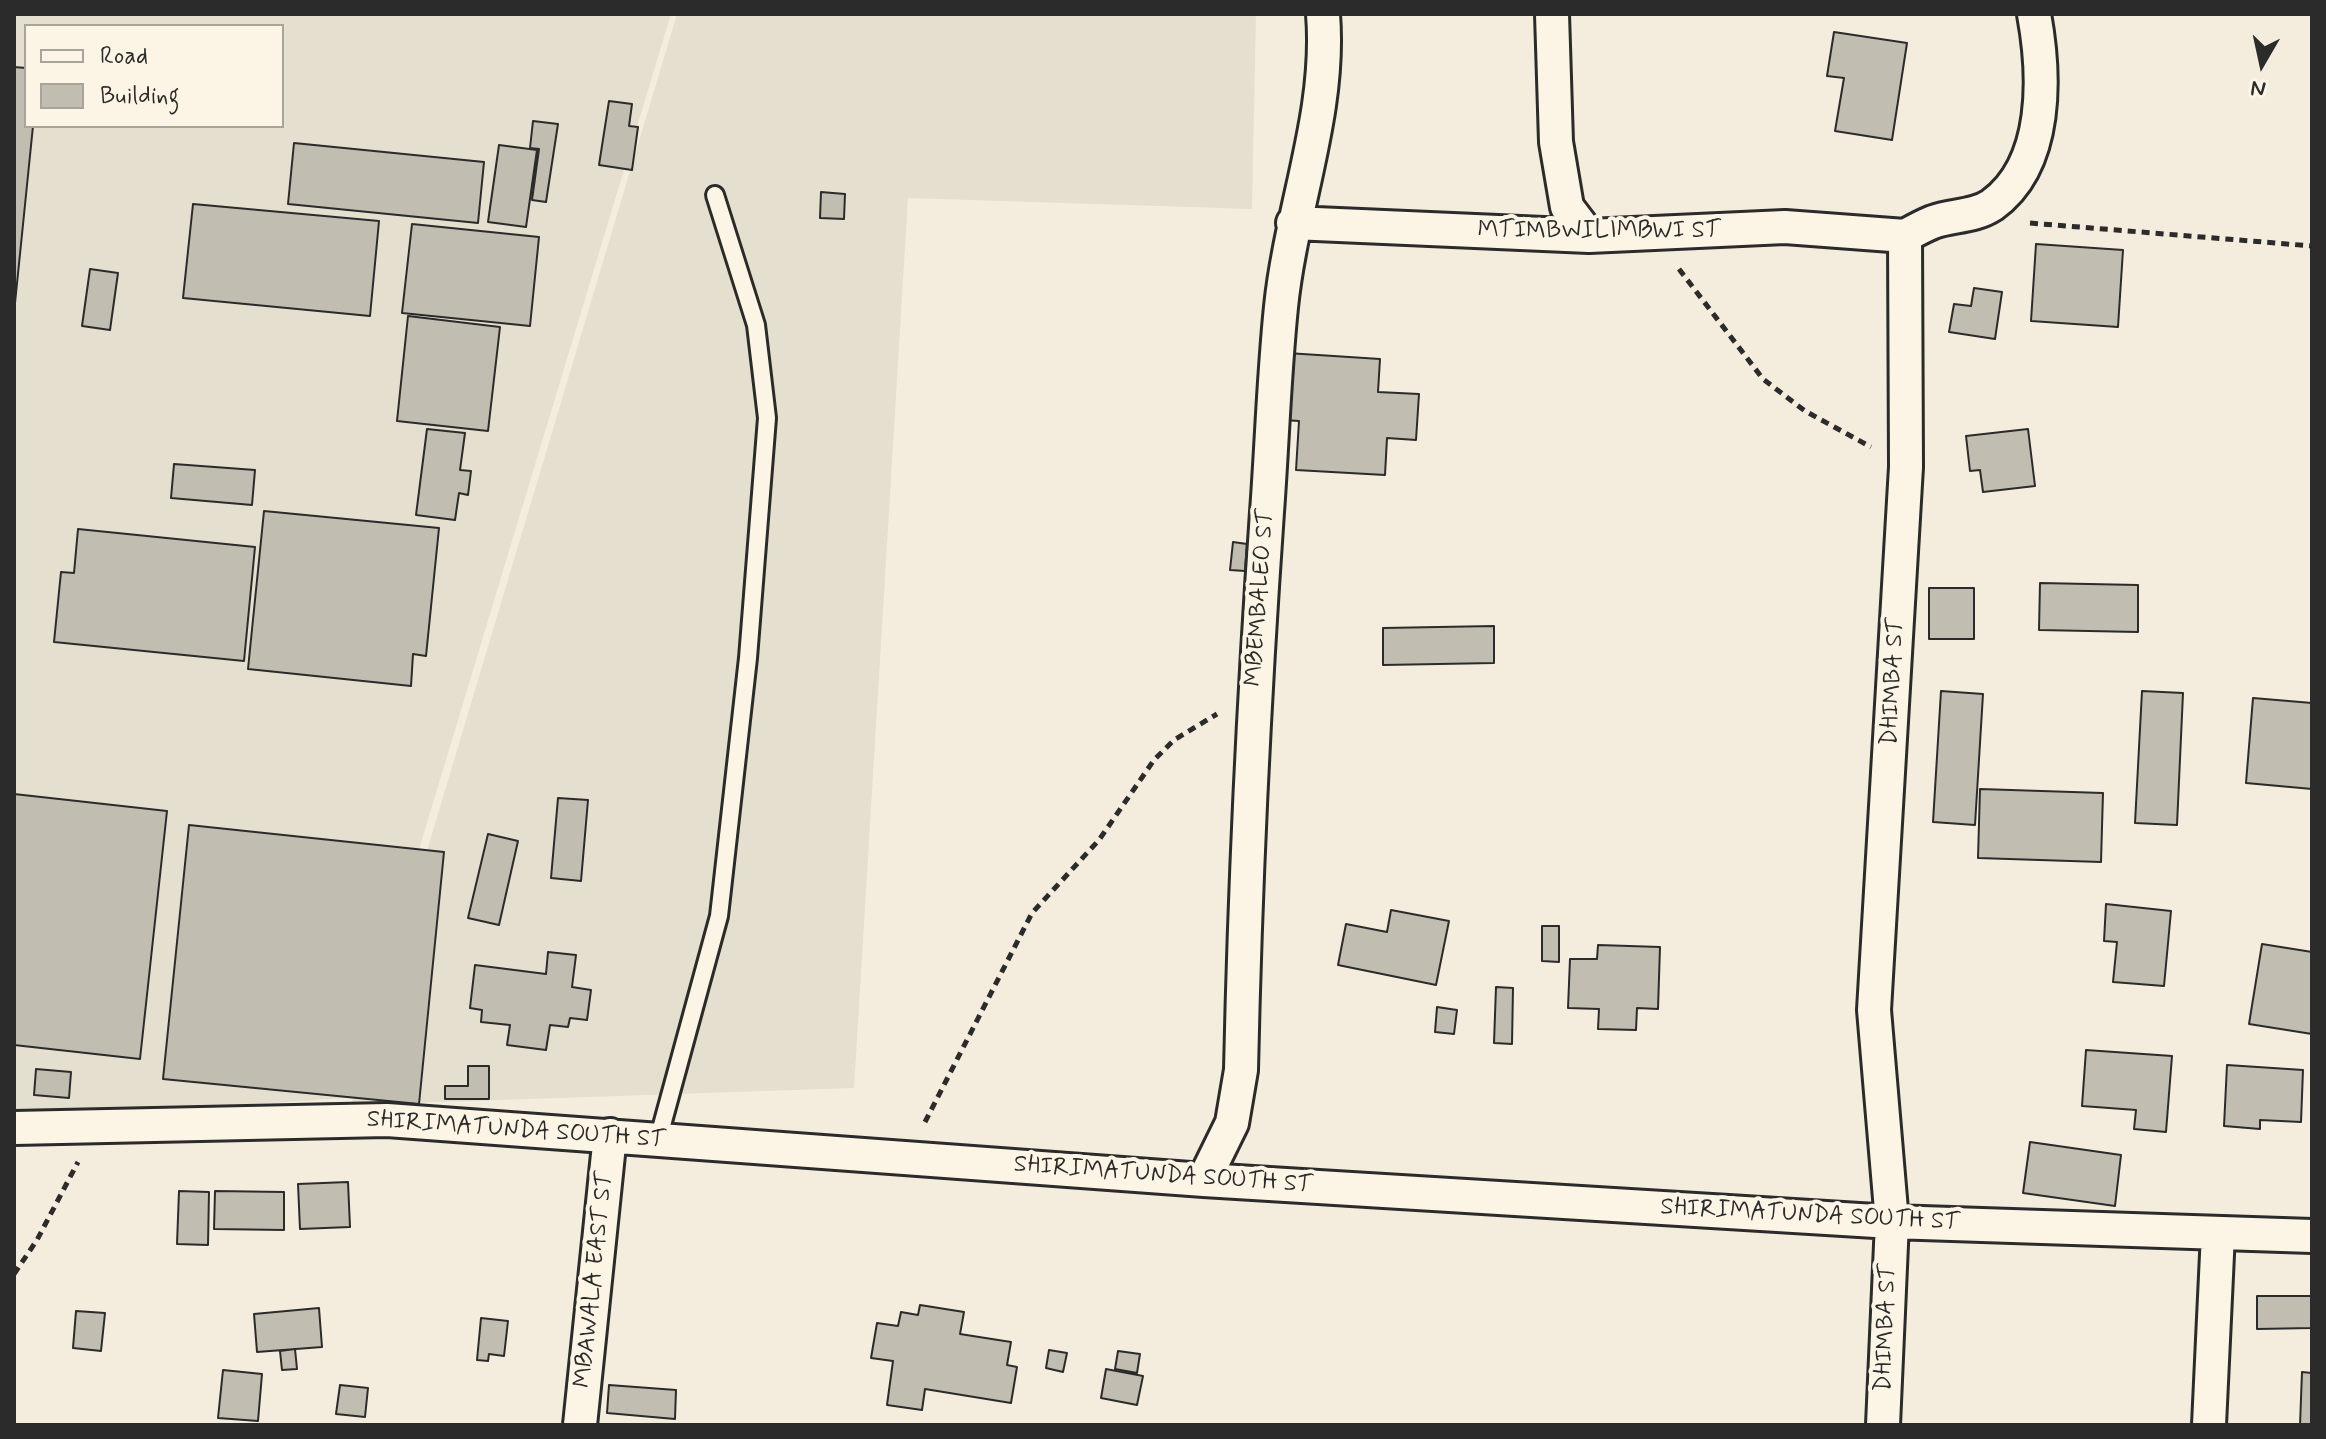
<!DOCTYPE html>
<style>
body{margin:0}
#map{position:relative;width:2326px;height:1439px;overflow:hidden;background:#f4edde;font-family:Mynerve,sans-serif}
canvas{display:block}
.frame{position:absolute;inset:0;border:16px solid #2b2b2b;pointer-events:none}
.legend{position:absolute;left:24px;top:24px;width:260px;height:104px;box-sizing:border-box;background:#fcf5e5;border:2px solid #a8a49b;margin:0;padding:10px 14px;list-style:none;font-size:24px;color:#2b2b2b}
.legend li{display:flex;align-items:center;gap:16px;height:40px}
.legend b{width:40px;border:2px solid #a8a49b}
.north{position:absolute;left:2222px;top:24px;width:80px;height:80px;-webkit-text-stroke:6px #fcf5e5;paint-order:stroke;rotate:189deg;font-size:22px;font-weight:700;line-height:32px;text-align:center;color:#2b2b2b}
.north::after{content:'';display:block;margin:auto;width:28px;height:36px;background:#2b2b2b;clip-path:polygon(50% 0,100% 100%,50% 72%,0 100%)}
</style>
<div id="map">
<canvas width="2326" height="1439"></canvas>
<div class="frame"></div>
<ul class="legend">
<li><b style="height:10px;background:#fcf5e5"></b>Road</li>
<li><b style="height:22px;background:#c2bdb1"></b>Building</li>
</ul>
<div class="north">N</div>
</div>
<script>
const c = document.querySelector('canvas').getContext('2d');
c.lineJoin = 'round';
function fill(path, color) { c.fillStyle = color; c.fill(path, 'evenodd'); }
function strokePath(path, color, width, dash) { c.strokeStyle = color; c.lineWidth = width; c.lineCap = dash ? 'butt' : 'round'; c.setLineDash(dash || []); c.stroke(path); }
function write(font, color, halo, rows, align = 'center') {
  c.font = font + ' Mynerve,sans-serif'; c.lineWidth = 8; c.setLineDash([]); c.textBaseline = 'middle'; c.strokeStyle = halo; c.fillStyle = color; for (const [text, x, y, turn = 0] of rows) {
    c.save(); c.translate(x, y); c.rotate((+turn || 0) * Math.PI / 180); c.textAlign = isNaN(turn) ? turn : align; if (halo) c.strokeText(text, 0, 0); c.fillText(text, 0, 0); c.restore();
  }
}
fill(new Path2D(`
 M14,14H671L344,1098L14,1121ZM26,26H282V126H26Z
 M677,14H1256L1252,209L908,198L854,1088L351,1105Z`), '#e5dfd0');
const building = new Path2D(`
 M1834,32L1907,43L1892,140L1835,131L1844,78L1827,76Z
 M14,67L26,68V126H33L14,313Z
 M609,101L632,104L629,126L638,127L632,170L599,165Z
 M533,121L558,124L546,202L532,200L539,149L530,148Z
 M294,143L484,162L478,223L288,204Z
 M499,145L537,150L526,227L488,222Z
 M821,192L845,194L844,219L820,218Z
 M193,204L379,221L370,316L183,298Z
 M412,224L539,237L530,326L402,313Z
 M2036,244L2123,250L2118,327L2031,321Z
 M90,269L118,273L110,330L82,326Z
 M1974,288L2002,292L1995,339L1949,332L1954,304L1971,306Z
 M408,316L500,327L488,431L397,421Z
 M1287,353L1380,359L1378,392L1419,394L1416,440L1387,438L1385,475L1296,470L1299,421L1284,420Z
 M427,429L465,433L460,470L471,471L468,495L459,493L455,520L416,515Z
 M2028,429L2035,486L1983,492L1980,470L1970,471L1966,436Z
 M174,464L255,470L252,505L171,498Z
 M264,511L439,528L426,656L413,654L411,686L248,669Z
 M78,529L255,547L244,661L54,642L61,572L74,573Z
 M1233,542L1247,544L1245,571L1230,570Z
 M2040,583L2138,585V632L2039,630Z
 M1929,588H1974V639H1929Z
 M1494,626V663L1383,665V628Z
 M1941,691L1983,694L1975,825L1933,822Z
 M2142,691L2183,693L2177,825L2135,823Z
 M2253,698L2312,703V789L2246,783Z
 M1980,789L2103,793L2101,862L1978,858Z
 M14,794L167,811L140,1059L14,1045Z
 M558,798L588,800L581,881L551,878Z
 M189,825L444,852L419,1104L163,1079Z
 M488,834L518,841L499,925L468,918Z
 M2106,904L2171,911L2164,986L2113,982L2117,942L2104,941Z
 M1391,910L1449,921L1436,985L1338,965L1346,924L1387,932Z
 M1542,926H1559V962L1542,961Z
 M2262,944L2312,952V1034L2249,1024Z
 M1598,945L1660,947L1658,1009L1637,1008L1636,1030L1598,1029L1599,1009L1568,1008L1570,959H1597Z
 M548,952L576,955L572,987L591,990L587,1020L570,1018L568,1027L550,1025L546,1050L507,1045L510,1025L481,1022L482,1010L470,1008L475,965L546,974Z
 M1496,987L1513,988L1512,1044L1494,1043Z
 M1437,1007L1457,1010L1454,1034L1435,1032Z
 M2086,1050L2172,1056L2166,1132L2134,1129L2136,1110L2082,1106Z
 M2227,1065L2303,1070L2301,1122L2260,1120V1129L2224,1126Z
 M468,1066H489V1099H445V1086H468Z
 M36,1069L71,1072L69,1098L34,1095Z
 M2030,1142L2121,1155L2115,1206L2023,1193Z
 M348,1182L350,1227L300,1229L298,1184Z
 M179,1191L209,1192L208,1245L177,1244Z
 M215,1191L284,1192V1230L214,1229Z
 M2257,1296H2312V1328L2257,1329Z
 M920,1305L964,1312L960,1334L1011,1342L1007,1365L1017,1367L1011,1403L925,1389L922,1410L887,1405L893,1361L871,1358L877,1323L898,1326L901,1312L918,1315Z
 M319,1308L322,1347L257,1352L254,1314Z
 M76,1311L105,1313L101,1351L73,1348Z
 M481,1318L508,1321L504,1356L489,1354L488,1361L477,1360Z
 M295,1349L297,1369L282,1370L280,1351Z
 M1049,1350L1067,1353L1063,1372L1046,1368Z
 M1118,1351L1140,1354L1137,1373L1115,1369Z
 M1106,1369L1143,1376L1137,1405L1101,1398Z
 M223,1370L262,1374L258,1421L218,1418Z
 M2302,1372L2312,1373V1425H2300Z
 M340,1385L368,1388L365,1417L336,1414Z
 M609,1385L676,1390L675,1419L607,1413Z`);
fill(building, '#c2bdb1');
strokePath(building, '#2b2b2b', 2);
const lane = new Path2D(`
 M658,1140L719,916L748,658L767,418L756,325L715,195`);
const street = new Path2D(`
 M1552,14L1556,142L1567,207L1589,236
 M1293,223L1589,236L1785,227L1905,236
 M14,1128L387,1120L1204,1180L1892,1222L2312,1236
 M1204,1180L1232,1123L1241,1070C1245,884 1254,698 1267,512C1272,444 1274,375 1281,307C1291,208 1331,114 1323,14
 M580,1425L610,1135
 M1883,1425L1892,1222L1874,1010L1906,467L1905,236C1914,231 1923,226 1933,222C1952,215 1974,217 1992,205C2049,164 2045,74 2034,14
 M2209,1425L2218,1233`);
strokePath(lane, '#2b2b2b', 22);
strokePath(street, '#2b2b2b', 38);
strokePath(new Path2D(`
 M2030,223L2312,246
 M1679,269L1763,379L1805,411L1871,447
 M925,1122L1032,913L1099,840L1154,760L1174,740L1217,714
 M14,1274L37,1240L78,1162`), '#2b2b2b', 5, [8, 6]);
strokePath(lane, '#fcf5e5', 16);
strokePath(street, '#fcf5e5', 32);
write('24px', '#2b2b2b', '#fcf5e5', [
 ["MTIMBWILIMBWI ST",1599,232],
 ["MBEMBALEO ST",1261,598,-86],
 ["DHIMBA ST",1894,682,-87],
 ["SHIRIMATUNDA SOUTH ST",516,1131,4],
 ["SHIRIMATUNDA SOUTH ST",1163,1176,4],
 ["SHIRIMATUNDA SOUTH ST",1810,1216,3],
 ["MBAWALA EAST ST",595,1280,-84],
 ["DHIMBA ST",1887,1328,-88]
]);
</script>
